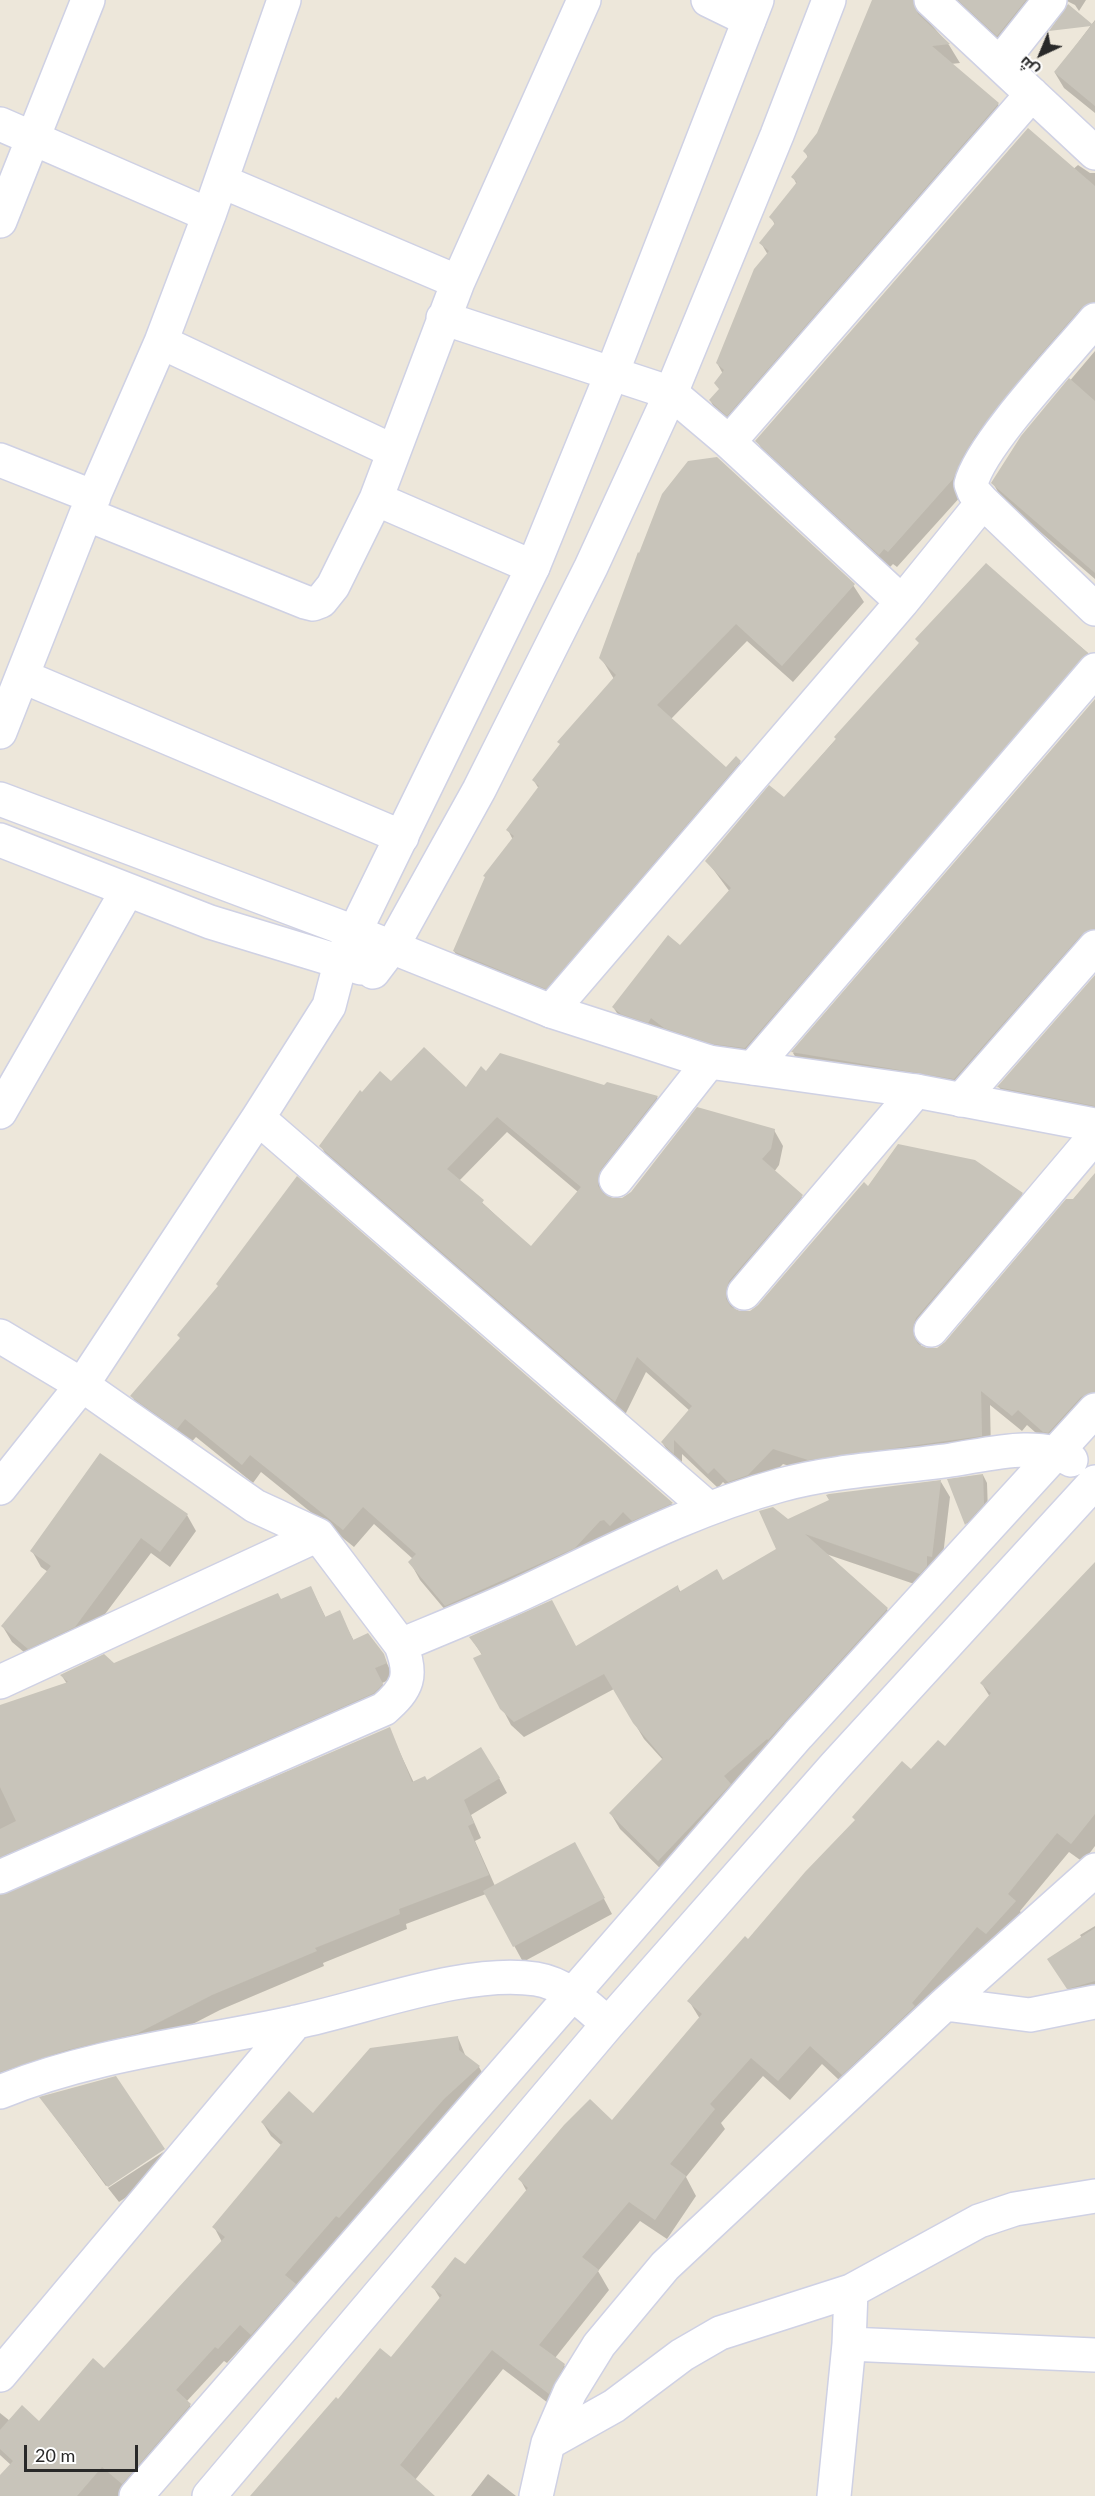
<!DOCTYPE html>
<meta charset="utf-8">
<style>
body{margin:0}
#map{position:relative;width:1095px;height:2496px;overflow:hidden;background:#ede7da;font-family:Lato,Cairo,sans-serif}
canvas{display:block}
.north{position:absolute;left:1011px;top:24px;width:60px;height:60px;-webkit-text-stroke:4px #fff;paint-order:stroke;rotate:224deg;font-size:16px;font-weight:700;line-height:24px;text-align:center;color:#292929}
.north::after{content:'';display:block;margin:auto;width:21px;height:27px;background:#292929;clip-path:polygon(50% 0,100% 100%,50% 72%,0 100%)}
.scale{position:absolute;left:24px;top:2445px;width:114px;height:27px;box-sizing:border-box;border:3px solid #292929;border-top:0;padding-left:8px;font-size:18px;line-height:21px;white-space:nowrap;color:#292929;-webkit-text-stroke:4px #fff;paint-order:stroke}
</style>
<div id="map">
<canvas width="1095" height="2496"></canvas>
<div class="north">ش</div>
<div class="scale">20 m</div>
</div>
<script>
const c = document.querySelector('canvas').getContext('2d');
c.lineJoin = 'round';
function fill(path, color) { c.fillStyle = color; c.fill(path, 'evenodd'); }
function strokePath(path, color, width, dash) { c.strokeStyle = color; c.lineWidth = width; c.lineCap = dash ? 'butt' : 'round'; c.setLineDash(dash || []); c.stroke(path); }
fill(new Path2D(`
 M874,0H1086L1079,11L1075,5L1065,0L1009,54L923,15L949,45L960,63L951,64L998,104L1009,123L738,434L721,419L710,400L720,390L723,374L717,363L768,255L761,243L775,225L771,217L797,185L793,177L808,158L805,151L818,134Z
 M1095,20V113L1064,88L1055,73Z
 M1078,165L1090,173H1095V311L962,495L897,567L893,564L888,569L766,456L757,441Z
 M1095,351V579L1002,499L993,483L1023,436Z
 M986,566L1088,653L1095,665L753,1060L621,1019L613,1007L681,947L730,892L707,861L784,799Z
 M853,585L864,602L793,682L747,641L671,719L726,769L740,762L750,780L556,1006L464,969L454,951L513,840L508,830L539,789L534,781L614,679L601,658Z
 M1095,701V947L964,1095L802,1068L793,1053Z
 M1095,978V1120L1008,1103L999,1087Z
 M487,1074L604,1087L607,1083L657,1097L666,1113L610,1185L606,1197L612,1200L623,1199L774,1130L783,1146L779,1165L774,1172L801,1196L811,1212L738,1298L734,1310L741,1313L751,1312L759,1306L868,1188L1022,1194L1031,1209L921,1343V1347L928,1350L937,1349L946,1343L1095,1175V1410L1053,1448L1027,1425L1022,1431L990,1405L991,1451L818,1475L783,1464L757,1491L739,1497L723,1482L718,1488L682,1454V1467L672,1458L662,1442L690,1411L646,1372L624,1417L330,1162L321,1146L362,1094L391,1083L467,1090ZM507,1132L578,1192L531,1248L459,1181Z
 M297,1178L672,1504L682,1521L457,1624L420,1580L410,1562L413,1559L374,1524L354,1547L261,1472L253,1483L196,1437L188,1446L142,1414L132,1396L181,1339Z
 M983,1475L987,1483L988,1512L970,1532L949,1481Z
 M941,1482L950,1497L941,1572L929,1589L823,1553L887,1609L896,1625L668,1876L620,1829L611,1814L663,1760L644,1739L614,1689L524,1737L511,1725L502,1708L482,1655L471,1638L576,1648L678,1587L681,1593L723,1582L778,1550L787,1521Z
 M187,1515L196,1531L170,1567L151,1553L84,1642L38,1664L12,1642L3,1627L48,1572L41,1567L32,1551Z
 M1095,1584V1846L1083,1862L1069,1852L1020,1911L1026,1922L854,2094L822,2064L790,2100L763,2076L721,2123L725,2129L686,2177L696,2196L667,2239L640,2221L598,2271L609,2290L555,2358L564,2365L575,2385L560,2412L503,2369L415,2480L433,2496H252L339,2401L391,2359L441,2300L433,2287L465,2266L527,2192L520,2179L613,2122L700,2019L689,2001L911,1771L945,1748L990,1697L982,1684Z
 M311,1588L326,1618L339,1612L354,1641L383,1655L394,1678L382,1683L390,1700L0,1875V1712L67,1684L62,1676L114,1664Z
 M389,1729L414,1783L499,1778L507,1793L471,1815L481,1838L475,1841L495,1886L583,1859L612,1914L523,1962L486,1894L406,1924L407,1929L323,1963L324,1966L220,2010L146,2048L0,2090V1897Z
 M1095,1926V2000L1077,2003L1058,1974L1082,1938L1080,1935Z
 M458,2038L466,2057L479,2067L487,2081L348,2232L345,2229L296,2287L260,2349L249,2339L227,2363L224,2361L187,2401L199,2419L120,2496H0V2477L11,2465L0,2455V2413L10,2421L39,2423L105,2370L222,2242L214,2227L282,2146L271,2136L262,2122L313,2115Z
 M41,2098L163,2149L106,2186Z
 M165,2151L173,2166L119,2202L108,2188Z
 M488,2474L516,2496H471Z`), '#0003');
fill(new Path2D(`
 M872,0H913L918,14L950,44L932,46L999,103L727,416L709,400L719,389L714,383L724,370L716,363L754,269L769,251L759,243L775,223L769,217L797,182L791,177L808,156L803,151L817,133Z
 M958,0H1026L997,36Z
 M1068,4L1092,24L1095,21V106L1054,72L1091,26L1049,31Z
 M1028,128L1095,186V302L1081,308L1031,365L975,436L962,458L953,479L888,552L884,549L879,555L755,441Z
 M1069,378L1095,401V573L991,483L1021,436Z
 M717,457L855,584L782,666L736,624L657,705L726,767L736,756L741,761L546,989L453,951L485,877L483,876L514,836L506,830L539,786L532,780L560,744L557,742L616,675L599,658L638,552L639,553L662,494L688,461Z
 M986,563L1088,653L745,1048L713,1044L664,1028L651,1018L648,1023L621,1014L612,1007L668,935L680,945L731,888L705,861L769,785L784,797L836,739L834,737L919,643L915,639Z
 M1095,699V929L1081,935L954,1079L791,1052Z
 M1095,975V1106L997,1087Z
 M424,1047L466,1087L481,1066L486,1071L500,1053L604,1085L607,1082L658,1096L601,1169L598,1177V1186L604,1194L613,1198H622L631,1192L697,1107L775,1129L771,1149L762,1159L803,1195L729,1281L726,1290V1299L731,1307L740,1311H750L758,1305L864,1182L868,1186L898,1144L975,1160L1023,1193L916,1318L913,1327L914,1337L918,1344L927,1348H937L945,1342L1066,1199H1073L1095,1173V1392L1081,1397L1048,1433L1043,1432L1018,1410L1012,1416L981,1391L982,1436L808,1460L773,1449L748,1475L728,1482L714,1468L708,1474L674,1440V1454L661,1442L692,1406L637,1357L615,1402L319,1146L360,1090L362,1092L380,1071L391,1081ZM497,1117L581,1187L531,1246L482,1203L484,1200L447,1169Z
 M297,1176L673,1503L632,1521L623,1512L610,1526L604,1520L600,1521L575,1548L445,1606L408,1562L416,1554L363,1507L343,1530L250,1455L242,1465L185,1419L177,1429L130,1396L180,1338L177,1335L218,1286L216,1284Z
 M100,1453L188,1514L160,1552L141,1538L75,1627L28,1649L1,1626L51,1566L30,1551Z
 M983,1474L984,1504L965,1525L947,1479Z
 M941,1480L932,1557L927,1556V1566L920,1574L805,1534L888,1608L768,1740L767,1739L724,1776L731,1784L658,1861L609,1813L663,1758L633,1723L604,1674L514,1722L500,1709L473,1658L482,1654L469,1637L552,1600L576,1646L678,1585L679,1592L717,1569L723,1580L776,1549L759,1511L773,1507L788,1519L829,1500L826,1495L829,1494Z
 M1095,1562V1814L1071,1844L1057,1833L1008,1894L1016,1901L986,1934L977,1927L912,2003L915,2006L842,2075L810,2046L778,2081L751,2058L710,2104L715,2109L670,2164L686,2176L655,2220L629,2202L582,2257L599,2270L539,2345L565,2364L549,2394L492,2350L400,2465L435,2496H250L336,2397L338,2399L380,2348L391,2357L442,2295L431,2287L455,2257L465,2264L528,2188L518,2179L564,2125L590,2099L612,2120L702,2014L687,2001L745,1936L748,1939L805,1872L855,1820L852,1817L902,1761L911,1769L938,1740L945,1746L991,1693L980,1683Z
 M311,1586L325,1617L340,1610L353,1640L368,1633L384,1654L387,1663L375,1668L383,1684L374,1693L0,1857V1829L16,1821L0,1787V1705L68,1682L60,1675L104,1654L114,1663L278,1593L281,1599Z
 M390,1727L412,1782L425,1776L427,1780L481,1747L500,1778L464,1800L474,1823L468,1826L489,1875L399,1909L400,1914L315,1948L317,1951L212,1995L138,2033L67,2050L0,2072V1895Z
 M575,1842L605,1898L513,1947L483,1891Z
 M1095,1928V1981L1067,1989L1047,1959Z
 M458,2036L459,2050L480,2066L444,2099L339,2218L336,2216L285,2275L296,2284L251,2335L240,2325L218,2349L215,2347L176,2390L191,2404L122,2484L102,2467L77,2496H0V2475L13,2461L0,2449V2430L22,2405L39,2421L93,2358L104,2368L225,2237L212,2227L283,2142L261,2122L289,2091L313,2113L370,2048Z
 M116,2076L165,2149L108,2187L39,2097Z`), '#c8c4ba');
const street = new Path2D(`
 M708,0L749,20
 M931,0L1095,153
 M1000,63L1050,0
 M0,124L209,215
 M221,181L458,282
 M0,221L88,0
 M443,318L671,393L729,442L902,602
 M1095,320C1066,355 980,445 971,484L974,492L983,502L1095,609
 M161,342L393,451
 M729,442L1032,94
 M0,460L94,497
 M376,499L533,567
 M86,514L305,602L313,604L321,601L333,586L376,499L458,282L584,0
 M24,677L402,837
 M0,732L86,514L161,342L209,215L284,0
 M551,1011L902,602L983,502
 M753,1068L1095,670
 M961,1100L1095,947
 M0,1112L127,891
 M258,1118L708,1508
 M616,1180L709,1062
 M744,1293L916,1091
 M931,1330L1095,1136
 M0,1336L82,1385L255,1506L318,1535L401,1645C437,1630 474,1615 510,1599C600,1558 685,1511 781,1485C836,1470 895,1468 951,1460C986,1455 1039,1440 1071,1460
 M0,1488L82,1385L258,1118L329,1006L341,960
 M0,1682L318,1535
 M0,1877L384,1709C408,1688 413,1676 401,1645
 M945,2004L1030,2015L1095,2002
 M0,2092C95,2053 196,2044 296,2022C365,2008 467,1968 536,1979C566,1984 586,2005 608,2024
 M849,2344L1095,2355
 M0,2375L296,2022
 M548,2443L614,2406L682,2355L720,2333L851,2291L979,2221L1015,2209L1095,2196
 M136,2496L798,1735L1095,1410
 M209,2496L608,2024L835,1766L1095,1482
 M536,2496L548,2443L570,2392L599,2345L665,2266L945,2004L1095,1870
 M834,2496L849,2344L851,2291`);
const secondary = new Path2D(`
 M0,799L354,932L551,1011L709,1062L916,1091L1095,1125
 M0,840L210,922L361,968
 M341,960L533,567L612,373L757,0
 M373,972L392,947L479,790L591,567L671,393L777,135L829,0`);
strokePath(street, '#cfd1e4', 36);
strokePath(secondary, '#cfd1e4', 36);
strokePath(street, '#fff', 33);
strokePath(secondary, '#fff', 33);
</script>
